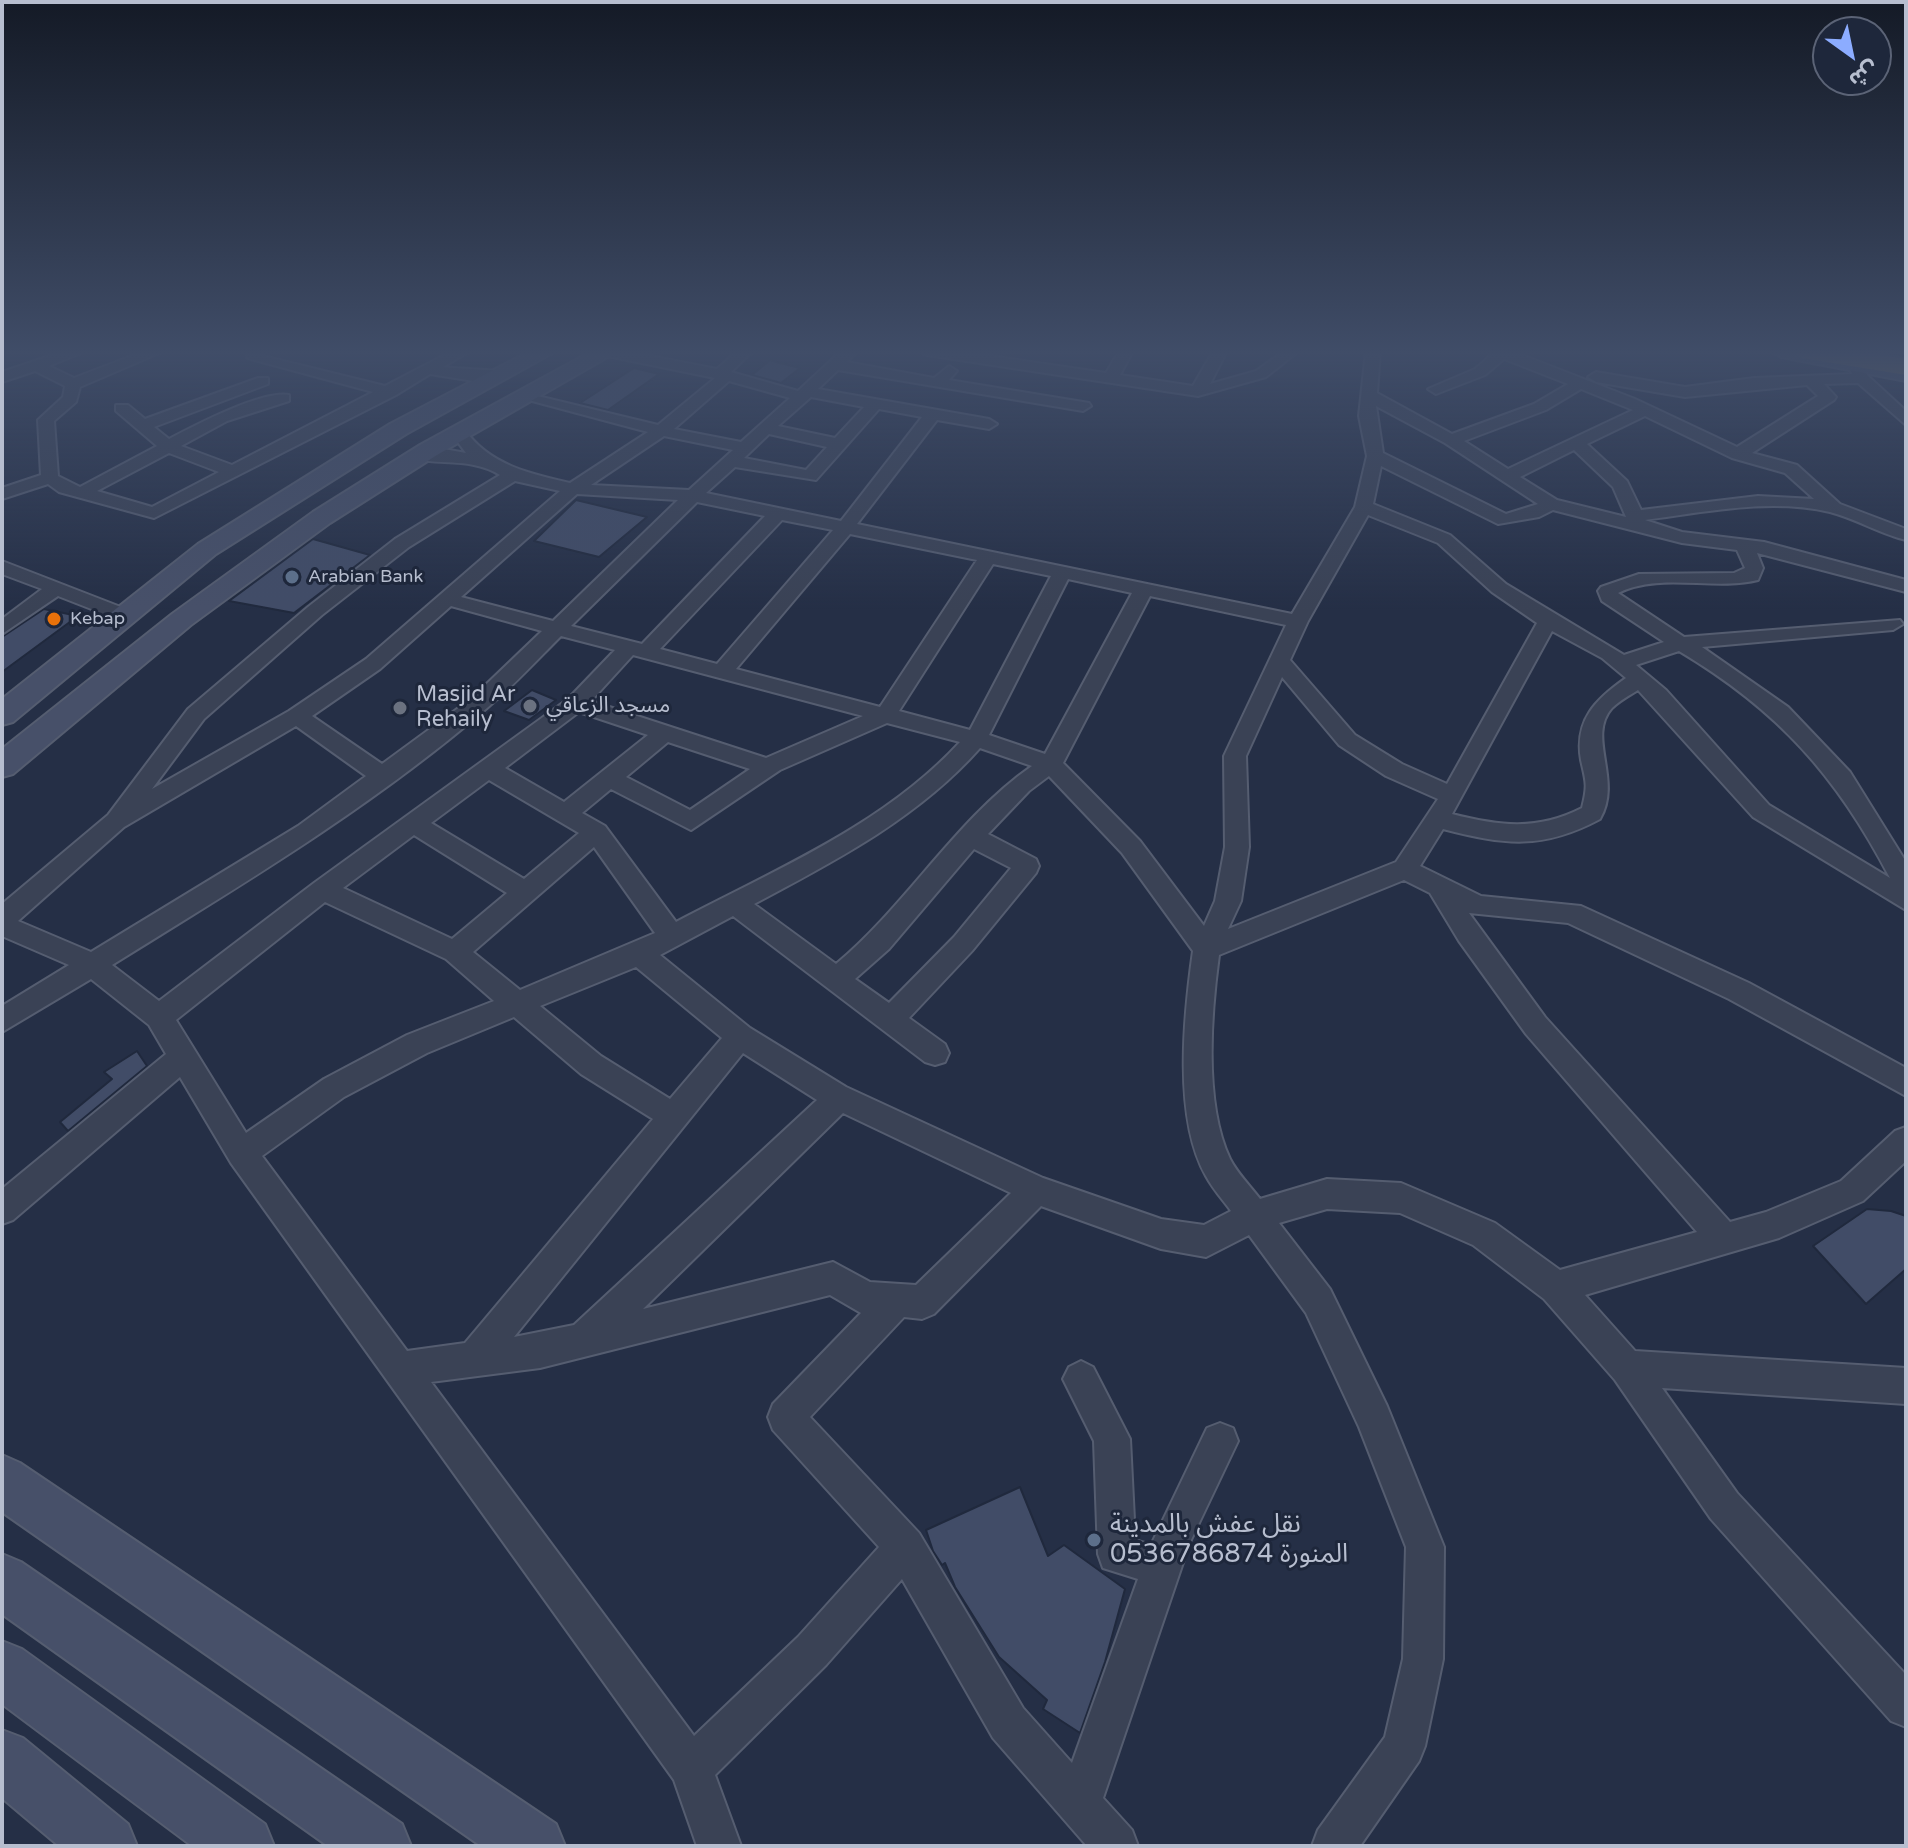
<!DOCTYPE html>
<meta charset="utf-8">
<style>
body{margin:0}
#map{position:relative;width:1908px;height:1848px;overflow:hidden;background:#252f46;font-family:"Varela Round","Noto Sans Arabic",sans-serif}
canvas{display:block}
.frame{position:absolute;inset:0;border:4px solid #b7becf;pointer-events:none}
.north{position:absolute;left:1812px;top:16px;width:80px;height:80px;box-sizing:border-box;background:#1e273b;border:2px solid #5b6376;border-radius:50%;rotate:147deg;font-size:22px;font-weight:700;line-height:32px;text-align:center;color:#b7becf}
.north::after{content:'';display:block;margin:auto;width:28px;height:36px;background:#8cacff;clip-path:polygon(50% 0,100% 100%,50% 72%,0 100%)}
</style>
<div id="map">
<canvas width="1908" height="1848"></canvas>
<div class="frame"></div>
<div class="north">ش</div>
</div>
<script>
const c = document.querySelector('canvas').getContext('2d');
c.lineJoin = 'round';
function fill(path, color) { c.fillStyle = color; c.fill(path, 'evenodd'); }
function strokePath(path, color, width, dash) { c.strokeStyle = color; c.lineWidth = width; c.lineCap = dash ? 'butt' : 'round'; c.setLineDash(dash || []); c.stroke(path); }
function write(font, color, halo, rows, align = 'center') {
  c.font = font + ' "Varela Round","Noto Sans Arabic",sans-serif'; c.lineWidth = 6; c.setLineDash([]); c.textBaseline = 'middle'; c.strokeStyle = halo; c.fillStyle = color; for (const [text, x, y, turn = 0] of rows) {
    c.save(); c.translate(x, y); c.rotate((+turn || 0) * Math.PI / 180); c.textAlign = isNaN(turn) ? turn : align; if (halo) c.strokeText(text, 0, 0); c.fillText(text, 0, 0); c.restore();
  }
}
const building = new Path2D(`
 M770,360L776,362L800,368L781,383L752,375Z
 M634,368L659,374L608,410L580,403Z
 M576,500L647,517L599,557L534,541Z
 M313,539L370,555L294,613L229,601Z
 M44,609L78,616L2,672V637Z
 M532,690L556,700L529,720L504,711Z
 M137,1051L147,1066L68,1131L60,1122L112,1079L104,1072Z
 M1867,1209L1891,1211L1906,1216V1269L1866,1304L1813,1246Z
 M1020,1487L1048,1556L1064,1545L1125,1589L1105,1662L1080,1733L1043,1709L1047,1700L999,1657L955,1587L945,1563L942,1565L933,1551L926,1530Z`);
fill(building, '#414c67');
strokePath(building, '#20293d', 2);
const minor = new Path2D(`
 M64,351H86L49,366L74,378L144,351H164L80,387L76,402L54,421L58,476L80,487L157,446L116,411V405H128L145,419L258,378H268V384L154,427L169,439C194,426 262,390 289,395V401L227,421L181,446L232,465L373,392L247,358V352L385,386L452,351H470L443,367C456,369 509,370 514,373L480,382L430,374L396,395L154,518L59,492L48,484L2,499V488L41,475L38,420L63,397L65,386L35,371L2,382V372ZM169,453L219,472L152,507L97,491Z
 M600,351H625L717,369L737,351H753L731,372L798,391L841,351H857L847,362L934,378L949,366L957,371L949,380L1089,403L1091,406L1083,411L838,370L818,389L989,419L997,424L989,429L937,420L857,524L1292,614L1355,507L1367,456L1359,416L1366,351H1380L1377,393L1452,434L1534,404L1568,384L1504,359L1485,375L1436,394L1428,389L1475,369L1492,354L1491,351H1512L1635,399L1737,447L1818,396L1807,385L1685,397L1596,382L1588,377L1596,372L1685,387L1754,378L1852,374L1848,365L1860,362L1868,376L1906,411V425L1858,383L1824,384L1836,397L1834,400L1752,453L1797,465L1840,504L1906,529V540C1880,534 1857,519 1830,512C1770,498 1706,512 1645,520L1682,532L1764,542L1906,580V592L1757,553L1763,568L1758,580C1713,591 1660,572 1618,593L1684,637L1900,620L1903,624L1893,630L1702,647L1788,707L1850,772L1906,862V910L1753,817L1638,690C1630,695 1619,701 1612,708C1586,737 1623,780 1600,819C1542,850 1505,845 1443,829L1420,866L1481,896L1581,906L1749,983L1906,1068V1096L1729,999L1568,923L1469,913L1545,1017L1730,1222L1766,1212L1841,1181L1895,1131L1906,1127V1161L1863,1201L1779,1238L1585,1295L1635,1351L1906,1368V1404L1662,1388L1737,1493L1906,1675V1727L1891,1721L1711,1519L1615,1380L1544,1299L1473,1245L1400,1213L1327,1209L1279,1223L1330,1289L1387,1406L1444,1547L1443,1659L1425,1746L1419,1761L1360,1846H1312L1318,1830L1385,1737L1403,1659L1406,1547L1359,1427L1306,1313L1249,1235L1206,1257L1161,1249L1041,1206L934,1314L922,1319L904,1317L810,1417L919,1533L1023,1708L1072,1763L1138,1579L1103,1568L1098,1554L1094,1441L1063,1379L1069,1367L1081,1361L1093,1367L1130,1439L1135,1540L1151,1545L1207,1428L1220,1423L1233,1428L1238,1441L1190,1542L1103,1798L1132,1830L1138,1846H1087L993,1738L902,1579L826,1665L715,1775L741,1846H697L674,1780L231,1163L180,1077L13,1220L2,1224V1189L166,1054L149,1025L91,979L2,1032V1006L69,965L2,936V904L108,815L188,709L308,607L395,539L500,475C473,458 443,465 414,459V451L444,449L466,453L451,433L459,428L465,430C489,465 531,474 570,483L648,432L521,398V392L658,425L715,378L607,356ZM729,381L790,398L741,442L674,429ZM1581,389L1633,410L1508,469L1464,441L1546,410ZM811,397L864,407L835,438L778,426ZM1376,406L1445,443L1538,504L1506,514L1383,453ZM879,409L922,417L841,521L706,493L735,467L816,480ZM1645,416L1732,458L1785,473L1814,499L1758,496L1641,510L1627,481L1587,444ZM769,434L827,447L806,470L744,458ZM664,436L733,450L689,490L591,485ZM1574,450L1613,487L1626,517L1557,500L1520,477ZM1381,466L1498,524L1539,517L1553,510L1682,543L1737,550L1745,568L1734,573L1639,574L1601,587L1598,591L1602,601L1664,642L1624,655L1506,584L1450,535L1373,504ZM515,481L560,491L366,659L289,711L152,789L204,719L322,615L409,547ZM577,494L678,500L553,621L461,597ZM697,502L765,516L642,644L571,626ZM1368,515L1438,543L1492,592L1537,623L1447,784L1402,764L1355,735L1290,660L1308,621ZM782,520L833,530L717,664L660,649ZM850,534L977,560L880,707L736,669ZM993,564L1051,576L970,730L899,711ZM1068,579L1132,593L1045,754L989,735ZM1150,596L1286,625L1224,756L1225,847L1215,901L1204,926L1140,841L1063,763ZM451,606L542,631L472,698L382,764L312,716L380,669ZM1552,631L1602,658L1626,678C1596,699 1574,720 1581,760C1586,782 1588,785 1582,808C1537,831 1499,826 1452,814ZM561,636L615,650L568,699L314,883L159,1001L112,965C241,885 372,807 487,708C513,686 537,660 561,636ZM1679,651C1778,710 1837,776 1890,878L1769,805L1666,690L1636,665ZM633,655L863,716L766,758L591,701ZM1282,677L1339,745L1386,776L1438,799L1396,862L1228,929L1241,901L1249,847L1246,756ZM579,712L648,735L564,802L505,768ZM887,723L960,742C884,825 773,871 676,922L605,826L582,813L611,789L691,830L780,770ZM296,726L366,776L298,826L91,952L18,921L124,827ZM668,742L750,769L690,810L626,777ZM980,748L1032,766C956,819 907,905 836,964L754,904C835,861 918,818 980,748ZM1049,776L1122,853L1193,951C1184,1015 1173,1118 1206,1176C1213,1189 1223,1200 1231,1211L1204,1225L1161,1219L1043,1178L846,1087L750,1028L660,955L733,916L925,1062L935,1065L945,1062L949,1053L945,1044L909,1018L972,951L1036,873L1039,866L1036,859L988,834L1029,791ZM489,780L579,833L524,879L431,823ZM414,835L507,893L452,939L343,888ZM594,847L655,933L520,990L473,952ZM974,849L1011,868L954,937L889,1003L855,979L889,949ZM1404,880L1430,893L1459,941L1526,1034L1697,1232L1560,1270L1495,1223L1401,1183L1327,1179L1260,1199C1251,1187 1237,1173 1230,1159C1204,1104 1211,1014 1219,955ZM325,902L446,959L494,1001L407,1035L324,1079L246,1133L176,1020ZM636,967L722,1038L670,1099L601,1056L540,1006ZM514,1017L581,1074L653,1119L465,1343L407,1351L262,1156L344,1097L427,1053ZM743,1053L817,1100L574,1325L514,1337ZM843,1113L1011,1193L916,1285L870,1282L833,1262L643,1309ZM830,1295L861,1313L773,1404L768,1417L773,1430L879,1547L798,1637L694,1736L431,1382L540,1368Z
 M919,351H957L1106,373L1119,351H1133L1120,375L1193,386L1213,351H1227L1210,384L1256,371L1284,351H1299L1266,377L1198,396L926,355Z
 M2,561L131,611L134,615L124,621L117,619L58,596L2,634V619L42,589L2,574Z`);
const secondary = new Path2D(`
 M530,351H556L406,434L216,554L13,722L2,725V699L198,544L390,424Z
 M592,351H618L437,455L330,523L191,625L13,774L2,777V749L172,614L313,512L420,445Z
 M1771,351H1814L1906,369V381L1781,357Z
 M2,1455L20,1463L556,1824L565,1846H481L2,1512Z
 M2,1554L21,1562L402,1824L411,1846H328L2,1614Z
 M2,1641L22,1649L265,1824L274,1846H192L2,1704Z
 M2,1730L23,1738L128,1824L137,1846H59L2,1798Z`);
const motorway = new Path2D(`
 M1790,351H1852L1906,359V375L1802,358Z`);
strokePath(minor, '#555d70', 4);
strokePath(secondary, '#555d70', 4);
strokePath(motorway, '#414a5d', 4);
fill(minor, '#3a4255');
fill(secondary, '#475069');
fill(motorway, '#7c7156');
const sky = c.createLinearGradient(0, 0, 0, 610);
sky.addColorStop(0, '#141a26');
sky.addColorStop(0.58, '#404d68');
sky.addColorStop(1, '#404d6800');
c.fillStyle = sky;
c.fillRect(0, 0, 1908, 610);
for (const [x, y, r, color] of [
 [292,577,8,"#5c6f8a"],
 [54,619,8,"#e8710a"],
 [530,706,8,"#6b7280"],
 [400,708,8,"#6b7280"],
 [1094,1540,8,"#5c6f8a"]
]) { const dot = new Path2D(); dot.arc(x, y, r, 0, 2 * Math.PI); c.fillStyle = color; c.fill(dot); strokePath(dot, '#1e273b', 3); }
write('18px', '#b7becf', '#1e273b', [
 ["Arabian Bank",308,577],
 ["Kebap",70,619]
], 'left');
write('22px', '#b7becf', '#1e273b', [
 ["Masjid Ar",416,695],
 ["Rehaily",416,720],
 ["مسجد الزعاقي",546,706]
], 'left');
write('26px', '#b7becf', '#1e273b', [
 ["نقل عفش بالمدينة",1110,1525],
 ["المنورة 0536786874",1110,1555]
], 'left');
</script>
